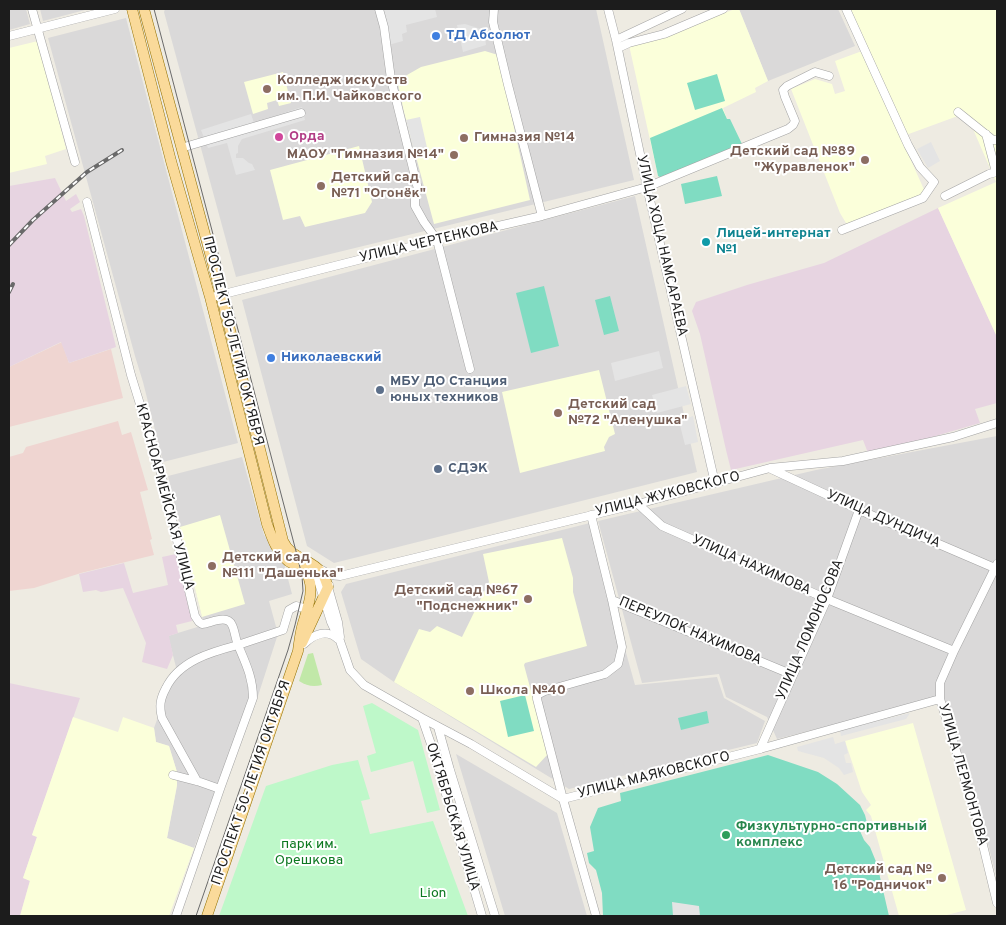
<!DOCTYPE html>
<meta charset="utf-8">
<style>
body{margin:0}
#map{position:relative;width:1006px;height:925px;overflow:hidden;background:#eeebe2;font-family:Overpass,sans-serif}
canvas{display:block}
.frame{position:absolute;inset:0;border:10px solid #1c1c1c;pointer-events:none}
</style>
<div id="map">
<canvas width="1006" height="925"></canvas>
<div class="frame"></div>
</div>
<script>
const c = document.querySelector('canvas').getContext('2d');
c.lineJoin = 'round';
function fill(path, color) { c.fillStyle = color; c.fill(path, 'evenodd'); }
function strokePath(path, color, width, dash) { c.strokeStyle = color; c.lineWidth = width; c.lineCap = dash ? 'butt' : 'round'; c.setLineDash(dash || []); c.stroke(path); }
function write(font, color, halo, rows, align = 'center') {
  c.font = font + ' Overpass,sans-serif'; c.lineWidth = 4; c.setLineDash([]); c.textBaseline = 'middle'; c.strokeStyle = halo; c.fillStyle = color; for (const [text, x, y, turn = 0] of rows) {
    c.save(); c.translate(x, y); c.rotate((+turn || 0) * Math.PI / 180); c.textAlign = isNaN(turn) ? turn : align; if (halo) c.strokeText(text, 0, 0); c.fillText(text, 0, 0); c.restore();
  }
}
fill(new Path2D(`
 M9,9H26L30,24L9,30Z
 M40,9H89L43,21Z
 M165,9H596L634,180L236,277L164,12Z
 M739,9H838L855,46L768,81Z
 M126,18L238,443L163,462L143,382L135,356L48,38Z
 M635,196L697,472L334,563L307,546L242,300Z
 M997,436V880L980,812L940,698L777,739L767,717L726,697L719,674L642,683L598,521L816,470Z
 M242,457L264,535L283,560L292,594L269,601L278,634L257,699L243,716L194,848L167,838L177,786V772L169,746L156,742L154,728L176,667L168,636L204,625L168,476Z
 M590,523L635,685L717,677L724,698L765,721L757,743L569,789L394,682L361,659L341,592L346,584ZM573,578V592L478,605L489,582Z
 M456,754L557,813L587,916H505Z`), '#dad9d9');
fill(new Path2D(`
 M62,342L69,363L111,349L123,398L9,427V367Z
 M118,421L122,435L131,432L148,490L140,492L152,539L150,540L154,555L81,573L34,588L9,591V457L23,453L26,447Z`), '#efd5d1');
fill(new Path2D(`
 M55,178L66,201L76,194L80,202L70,209L72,212L81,209L84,216L116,347L69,363L61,342L9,367V186Z
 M938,208L997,337V403L975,409L980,423L929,438L868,453L863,440L731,470L726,450L700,334L692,311L696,302L747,285L824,263Z
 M176,554L192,621L176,625L178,633L169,636L173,655L167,669L142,662L146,643L123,588L101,592L96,590L83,592L79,574L124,563L133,593L168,585L162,557Z
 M9,683L80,698L32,835L37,837L23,878L30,880L20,916H9Z`), '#e7d4e1');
fill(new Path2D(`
 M735,9H739L768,81L755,88L756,92L723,108L727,119H730L658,176L629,45L664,36Z
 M849,9H997V337L938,208L996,182L966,113L906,135Z
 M38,41L66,149L45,156L47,164L9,173V48Z
 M485,51L498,55L530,200L434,224L404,112L398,84L407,75L421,67Z
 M862,51L926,194L849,228L840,213L791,89L815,79L832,84L835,94L845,91L835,61Z
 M283,72L291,103L279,106L277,100L267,103L268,109L253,114L244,82Z
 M359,146L372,202L365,213L305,227L300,216L283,220L270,170Z
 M599,370L615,434L609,437L604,447L605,451L520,473L502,392Z
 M220,515L245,604L202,617L180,527Z
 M562,538L573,578V592L587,646L525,663L524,665L548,754L536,767L394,682L419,629L430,632L437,626L462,637L489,582L483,554Z
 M73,717L118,732L123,717L154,728L156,742L169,746L177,772V785L167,838L194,848L169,916H20L30,881L23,878L37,837L32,835Z
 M913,723L966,910L943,916H899L871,816L866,810L871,805L862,792L845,741Z`), '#fbffda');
fill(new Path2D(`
 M313,653L322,685C313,687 307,686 299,681L308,654Z`), '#c1e8a8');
fill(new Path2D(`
 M372,703L418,730L440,810L427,813L413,761L371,772L367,756L376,753L363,706Z
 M358,760L370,799L361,801L370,834L433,821L468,916H219L266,786L332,765Z`), '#bef8c9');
fill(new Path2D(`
 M717,74L725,101L695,110L687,83Z
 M722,108L727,119H730L742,144L663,179L658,176L650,138Z
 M717,176L722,196L685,204L681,184Z
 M544,286L559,346L531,353L516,293Z
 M610,296L619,331L604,335L595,300Z
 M525,695L534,731L508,737L500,701Z
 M707,711L709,723L681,730L678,718Z
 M768,755L818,772L837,784L860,805L865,815L867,823L860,831L864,840L870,847L877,864L889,916H603L602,893L596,870L589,863L587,853L594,851L590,827L598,808L621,801L620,793Z`), '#80dcc2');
fill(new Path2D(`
 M382,9H435L437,17L406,25L407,32L402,34L403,41L388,45Z
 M465,24L484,30L486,45L463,52L457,25Z
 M302,107L305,120L242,139L238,146V153L236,154V158H243L249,163L252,164L255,170L236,175L227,143L208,148L201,130L251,114L254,123Z
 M420,117L428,152L416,157L406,120Z
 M931,142L940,161L928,168L917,149Z
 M659,351L663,368L615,381L611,363Z
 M686,386L691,404L657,413L652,395Z
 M693,416L698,442L685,445L679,421Z
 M910,713L906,719L841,736L840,730Z
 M833,737L835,744L845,741L848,753L844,755L846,763H851L853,772L844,775L839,768L824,758L798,751L797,747Z
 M672,902L699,906L700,916H673Z`), '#e4e4e4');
const minor = new Path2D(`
 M32,9L75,162
 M379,9L384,27L391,79L418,189L415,198V206L424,222L437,240L470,369
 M494,9L493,22L508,85L542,216
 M608,9L616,40L647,187L715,483
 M9,36L115,9
 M616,40L682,9
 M618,48L629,43L664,34L723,9
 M958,112L993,140H997
 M986,134L996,172
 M181,148L301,113
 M945,196L989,174L997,172
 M87,202L131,375L160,469L195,616L199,622L202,624C211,623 227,614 232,625C235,631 235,638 238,645L283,630L289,610L296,606L308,609
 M842,230L923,198L934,182L920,167L908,145L846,9
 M216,296L437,240L542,216L647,187L788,129L793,125L795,121L785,97L783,90L787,86L815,72L829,76
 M771,469L864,512L997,569
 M638,504L662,526L827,599L954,651
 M591,515L612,600L793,675
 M997,564L954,651L940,683V699L975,812L997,903
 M303,568L313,574L317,577L331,622L340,641L350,670L364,685L422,718L471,744L563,799
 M322,570C328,574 332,576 340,576L638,504L770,468L843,461L953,437L997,423
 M329,585L328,587L338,622L340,637
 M304,644C314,634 327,629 338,639
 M422,718L432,747L482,916
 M438,727L450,770L495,916
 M760,749L827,599L859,510
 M173,775L200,782L220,789L176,916
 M197,781L162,718C159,706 160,699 166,688C179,661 211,652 238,645C246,664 253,678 253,698L220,789
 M563,799L760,749L940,699
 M596,916L563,799L537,699V695L545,691L605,674L618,664L622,647L612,600`);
const major = new Path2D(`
 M132,9L171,161L210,297L267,524C272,538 276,551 288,561C294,565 303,567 307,574C316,591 306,611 302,627C300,635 299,643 298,651L207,916
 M144,9L221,294L283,541C291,559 310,558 321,572C325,576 326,582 328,587L302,643`);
strokePath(minor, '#a3a3a3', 9);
strokePath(major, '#937102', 11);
strokePath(minor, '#fff', 8);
strokePath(major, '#fada9a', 10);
strokePath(new Path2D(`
 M154,9L297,555L302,576L303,591L295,625L288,650L196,916`), '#6a6a6a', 1);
const rail = new Path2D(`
 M9,245L33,220L87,172L122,150
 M9,292L13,284`);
strokePath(rail, '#6a6a6a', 4);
strokePath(rail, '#fff', 2, [5.5]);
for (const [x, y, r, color] of [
 [436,36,5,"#3f7fe0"],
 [267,89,5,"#8d6e63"],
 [279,137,5,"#d1479c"],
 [464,138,5,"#8d6e63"],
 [454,155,5,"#8d6e63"],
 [865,160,5,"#8d6e63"],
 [321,186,5,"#8d6e63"],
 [706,242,5,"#0f9aa8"],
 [271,358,5,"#3f7fe0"],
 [380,390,5,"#5c6f8a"],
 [558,413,5,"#8d6e63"],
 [438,469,5,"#5c6f8a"],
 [212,566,5,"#8d6e63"],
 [528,599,5,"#8d6e63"],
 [470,691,5,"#8d6e63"],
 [726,835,5,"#2e9e5b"],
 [942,878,5,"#8d6e63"]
]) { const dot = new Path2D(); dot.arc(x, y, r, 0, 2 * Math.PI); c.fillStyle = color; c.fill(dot); strokePath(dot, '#fff', 2); }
write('bold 14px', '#366cbe', '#fff', [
 ["ТД Абсолют",446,36],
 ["Николаевский",281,358]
], 'left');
write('bold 14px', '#785e54', '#fff', [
 ["Колледж искусств",277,81],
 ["им. П.И. Чайковского",277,97],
 ["Гимназия №14",474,138],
 ["Детский сад №89",855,152,"right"],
 ["\"Журавленок\"",855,168,"right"],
 ["МАОУ \"Гимназия №14\"",444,155,"right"],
 ["Детский сад",331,178],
 ["№71 \"Огонёк\"",331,194],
 ["Детский сад",568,405],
 ["№72 \"Аленушка\"",568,421],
 ["Детский сад",222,558],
 ["№111 \"Дашенька\"",222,574],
 ["Детский сад №67",518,591,"right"],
 ["\"Подснежник\"",518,607,"right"],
 ["Школа №40",480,691],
 ["Детский сад №",932,870,"right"],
 ["16 \"Родничок\"",932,886,"right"]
], 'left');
write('bold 14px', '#b23c85', '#fff', [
 ["Орда",289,137]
], 'left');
write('bold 14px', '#0d838f', '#fff', [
 ["Лицей-интернат",716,234],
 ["№1",716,250]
], 'left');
write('14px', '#1c1c1c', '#fff', [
 ["УЛИЦА ЧЕРТЕНКОВА",429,243,-13],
 ["УЛИЦА ХОЦА НАМСАРАЕВА",661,246,77],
 ["ПРОСПЕКТ 50-ЛЕТИЯ ОКТЯБРЯ",232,341,76],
 ["УЛИЦА ЖУКОВСКОГО",668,495,-14],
 ["КРАСНОАРМЕЙСКАЯ УЛИЦА",164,497,75],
 ["УЛИЦА ДУНДИЧА",883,520,24],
 ["УЛИЦА НАХИМОВА",751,566,24],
 ["УЛИЦА ЛОМОНОСОВА",811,630,-67],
 ["ПЕРЕУЛОК НАХИМОВА",690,632,23],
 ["УЛИЦА ЛЕРМОНТОВА",962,775,74],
 ["УЛИЦА МАЯКОВСКОГО",654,776,-14],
 ["ПРОСПЕКТ 50-ЛЕТИЯ ОКТЯБРЯ",252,783,-71],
 ["ОКТЯБРЬСКАЯ УЛИЦА",452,817,73]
]);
write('bold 14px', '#4e5e75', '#fff', [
 ["МБУ ДО Станция",390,382],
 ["юных техников",390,398],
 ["СДЭК",448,469]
], 'left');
write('bold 14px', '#27864d', '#fff', [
 ["Физкультурно-спортивный",736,827],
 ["комплекс",736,843]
], 'left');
write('14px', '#0c7820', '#fff', [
 ["парк им.",309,845],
 ["Орешкова",309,861],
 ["Lion",433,894]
]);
</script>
